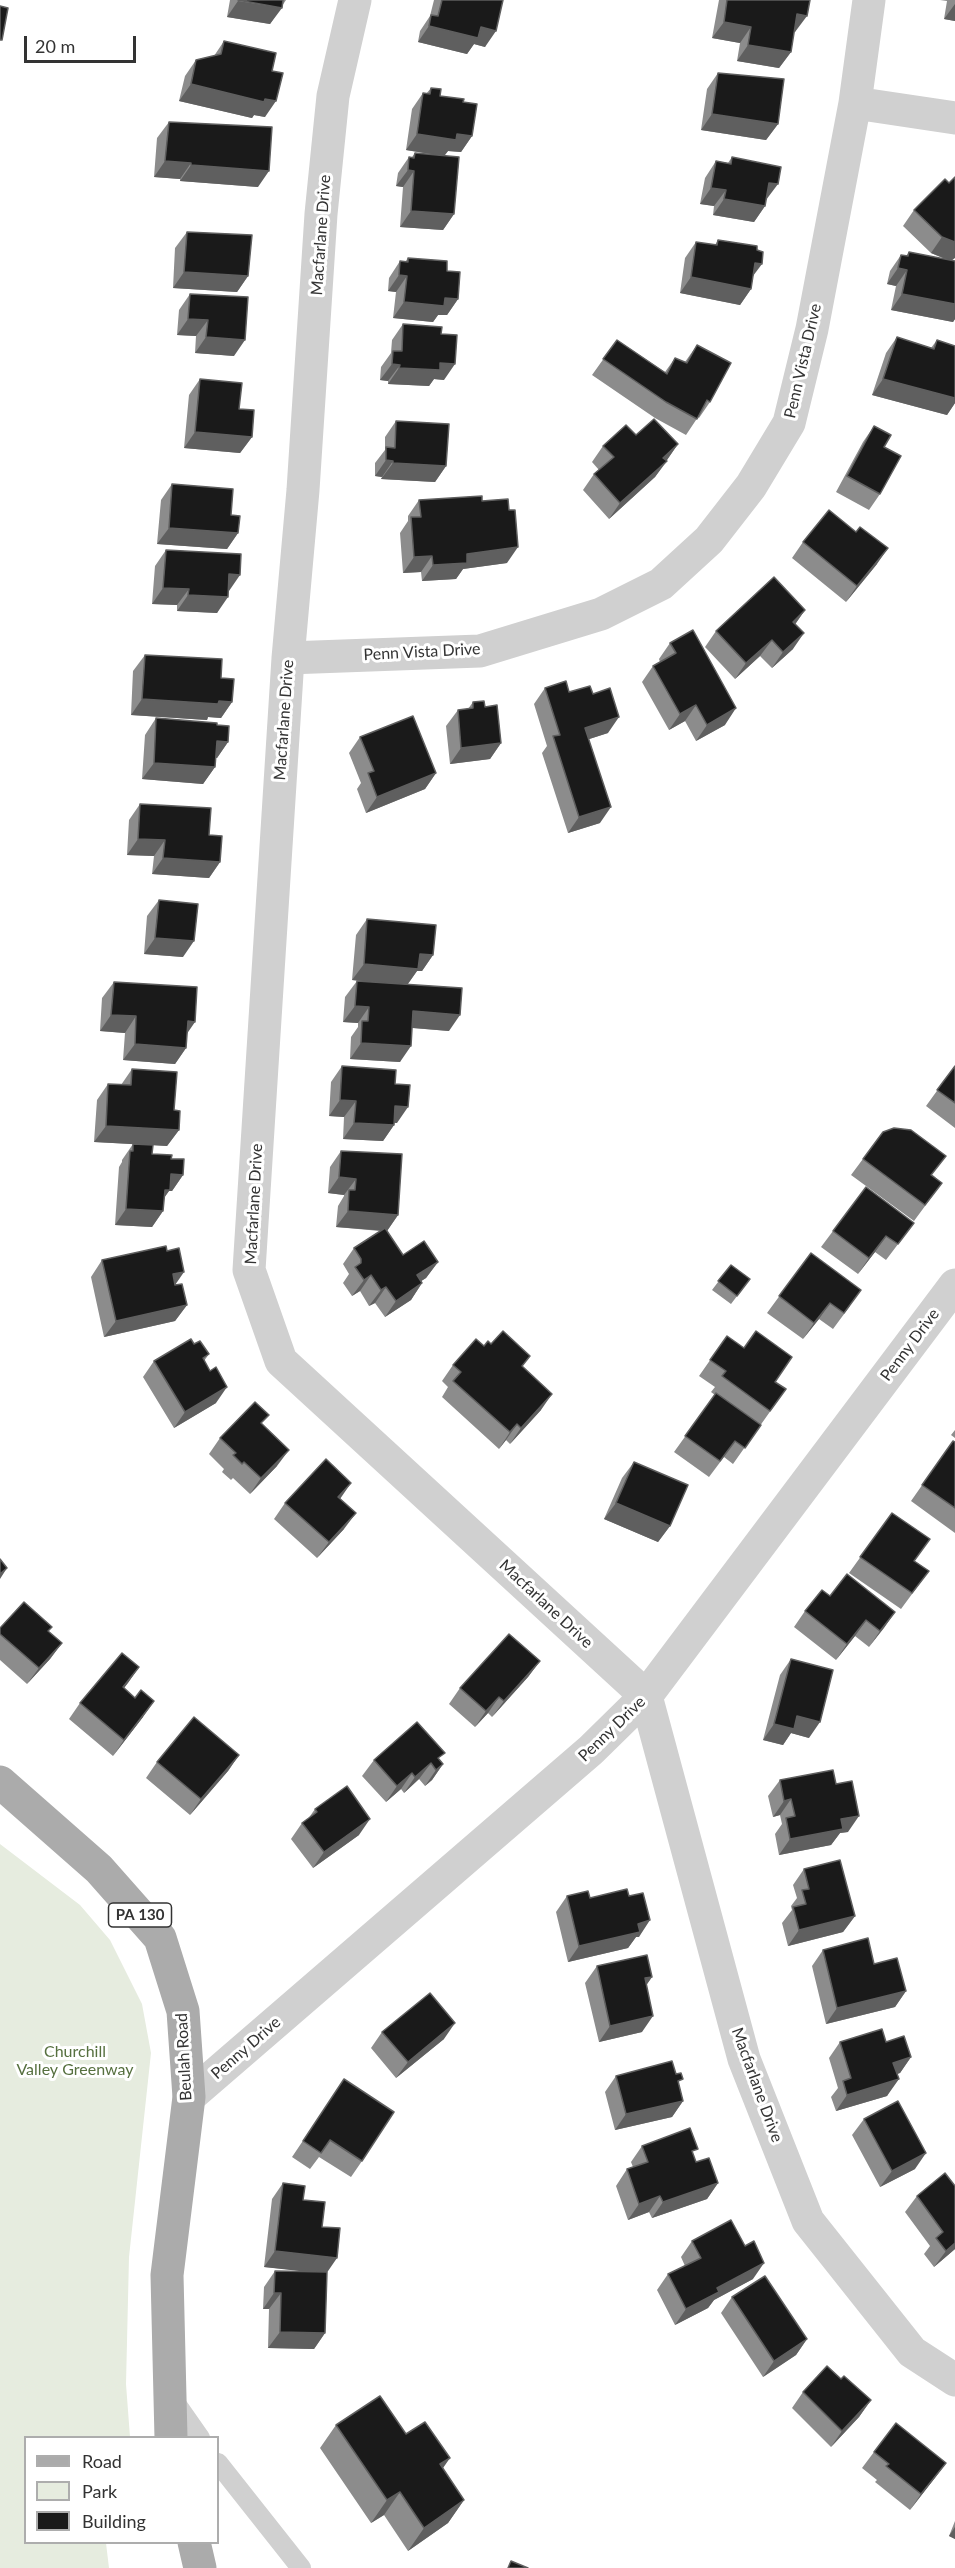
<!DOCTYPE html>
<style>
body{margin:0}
#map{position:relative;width:955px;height:2568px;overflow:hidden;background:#fff;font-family:Lato,sans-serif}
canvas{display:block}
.legend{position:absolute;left:24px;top:2436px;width:195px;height:108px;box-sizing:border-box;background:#fff;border:2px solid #adadad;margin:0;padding:8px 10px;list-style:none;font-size:18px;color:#333}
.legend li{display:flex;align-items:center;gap:12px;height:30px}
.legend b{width:30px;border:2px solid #adadad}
.scale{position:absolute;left:24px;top:36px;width:112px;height:27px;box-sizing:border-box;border:3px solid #333;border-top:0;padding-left:8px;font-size:18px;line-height:21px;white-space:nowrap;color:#333;-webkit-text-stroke:4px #fff;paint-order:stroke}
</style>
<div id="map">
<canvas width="955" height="2568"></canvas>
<ul class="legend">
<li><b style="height:8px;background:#ababab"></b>Road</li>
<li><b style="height:16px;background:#e6ecdf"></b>Park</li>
<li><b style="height:16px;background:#1a1a1a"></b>Building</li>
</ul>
<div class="scale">20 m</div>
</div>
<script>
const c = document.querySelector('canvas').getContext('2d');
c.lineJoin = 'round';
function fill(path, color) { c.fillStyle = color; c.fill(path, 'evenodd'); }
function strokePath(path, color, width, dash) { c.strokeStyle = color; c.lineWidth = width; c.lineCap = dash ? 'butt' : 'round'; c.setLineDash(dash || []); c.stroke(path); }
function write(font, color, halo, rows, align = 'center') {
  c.font = font + ' Lato,sans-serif'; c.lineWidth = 6; c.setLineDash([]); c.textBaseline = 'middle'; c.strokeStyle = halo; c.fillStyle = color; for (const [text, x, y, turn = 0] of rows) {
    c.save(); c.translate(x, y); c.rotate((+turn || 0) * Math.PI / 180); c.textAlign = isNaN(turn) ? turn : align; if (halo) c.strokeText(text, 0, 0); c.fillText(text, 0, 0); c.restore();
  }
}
fill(new Path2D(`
 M0,1844L80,1905L110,1940L142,2004L151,2053L129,2257L126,2384L130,2437L26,2438V2542L106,2543L109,2568H0Z`), '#e6ecdf');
strokePath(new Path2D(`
 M172,2398L200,2438
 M218,2463L301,2568`), '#d0d0d0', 20);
strokePath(new Path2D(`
 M355,0L333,96L321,214L303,490L288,658L249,1270L281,1361L646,1696L744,2059L808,2221L912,2352L955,2380
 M855,103L955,118
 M288,658L480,651L601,614L661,584L709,540L751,486L789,423L812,329L855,103L869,0
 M189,2097L591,1750L646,1696L955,1285`), '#d0d0d0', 33);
strokePath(new Path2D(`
 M0,1782L99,1869L160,1938L183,2011L189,2097L167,2275L171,2438
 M194,2542L200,2568`), '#ababab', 33);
fill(new Path2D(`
 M230,0H286L270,24L227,17Z
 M434,0H503L485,47L474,44L467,54L418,42L420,31L430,16Z
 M719,0H810L795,32L794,31L791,52L779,68L737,61L740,43L712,38Z
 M940,0H955V21L944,19L947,1Z
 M224,41L272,71L265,117L254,115L252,118L179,101L185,76L196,60L214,56Z
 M718,73L778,124L766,140L701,130L707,89Z
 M431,88L440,96L463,102L472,136L461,152L448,151L445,155L454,214L443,230L400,227L403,187L396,186L398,173L409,157H412L415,153L429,154L406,150L412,109L423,93L426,94Z
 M169,122L258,187L180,181V179L154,177L157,138Z
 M732,157L766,200L765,206L754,222L713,215L714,206L700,204L705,178L716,161L728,163Z
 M945,179L952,261H955V319L953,322L891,310L896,286L887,284L890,271L901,255L906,256L909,252L947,260L931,253L903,226L914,210Z
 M187,232L248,276L237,292L173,288L175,248Z
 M718,240L753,276L751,289L740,305L680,293L685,258L696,242L715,245Z
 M408,258L447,271L458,299L447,315H438L433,322L393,318L396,292L388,291L389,278L400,261L405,262Z
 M190,294L234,356L195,353L196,336L177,335L179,310Z
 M403,324L441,334L444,380L434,379L429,386L388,384V381L380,380L381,367L391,353L392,340Z
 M897,337L931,348L937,340L955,346V403L947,415L872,395L886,353Z
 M617,340L665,372L675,358L685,362L697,345L710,402L699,418L698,417L686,435L655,418L592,375Z
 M200,379L239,409L252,437L240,453L184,448L189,395Z
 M396,421L446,466L435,482L381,479L382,477L375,476V463L385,450V437Z
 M874,426L884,447L880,494L869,510L836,492L863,442Z
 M636,435L678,444L655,477L609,519L583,490L594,474L599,470L592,462L603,446Z
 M172,484L231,515L238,533L227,549L157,544L161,500Z
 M419,500L482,501L507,563L463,569L456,579L422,581L421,572L403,573L400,533L408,521V516Z
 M803,542L877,564L846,602L792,558Z
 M166,550L228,591L217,613L177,611V605L152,604L155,566Z
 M805,610L795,624L793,649L772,668L760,656L735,679L705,647L716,631Z
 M670,643L725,725L696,741L685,721L669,730L642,682L653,666L660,662L659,659Z
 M145,655L221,678L232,702L221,718L208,717L207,720L131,715L133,671Z
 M545,688L569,692L608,733L589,739L600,823L568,833L542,753L547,746L534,704Z
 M473,702L485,707L501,743L490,759L450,764L446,726L458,710L468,709Z
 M156,718L217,725L228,742L217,758H215V767L203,784L142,779L145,735Z
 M360,737L436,773L425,789L366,813L357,789L361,783L349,753Z
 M140,804L209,835L220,862L209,878L152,874L154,856L127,855L129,820Z
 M159,900L183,957L144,954L147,916Z
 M367,919L433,955L422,971H417L408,984L449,1031L412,1028L400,1062L350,1059L351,1037L358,1027V1023L343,1022L345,997L357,981L368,982L352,980L356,935Z
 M114,982L187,1033L186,1048L175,1064L123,1060L125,1033L100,1031L102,998Z
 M342,1066L395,1084L397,1123H394V1125L383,1141L343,1139L344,1117L329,1116L331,1082Z
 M955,1066V1128L926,1106Z
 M132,1069L174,1110L179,1130L167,1146L153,1145L152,1154L171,1159L183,1175L172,1191H169L164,1198L163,1211L152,1227L115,1225L119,1167L122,1162V1160L133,1144L94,1142L97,1100L108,1084L121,1085Z
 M883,1132L942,1183L914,1221L851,1175Z
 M341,1151L398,1215L387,1231L403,1255L438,1262L426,1278L421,1281L422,1283L411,1300L385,1317L375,1303L369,1306L360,1291L352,1296L343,1283L349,1274L343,1264L354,1248L380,1231L336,1227L338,1206L344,1196V1195L328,1193L330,1167Z
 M914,1223L886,1260L875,1252L858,1274L821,1247L833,1231Z
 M811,1253L850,1306L833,1329L819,1319L803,1339L767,1313Z
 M102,1260L175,1285L187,1305L175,1321L104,1337L91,1277Z
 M731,1265L750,1279L731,1304L712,1290Z
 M727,1336L775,1382L786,1389L733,1464L724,1457L709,1477L674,1452L715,1395L711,1392L715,1387L699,1376Z
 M194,1344L209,1354L204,1361L216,1403L174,1428L143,1377L154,1361Z
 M491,1344L523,1367L541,1410L510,1444L506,1440L499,1449L442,1397L448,1387L442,1381L453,1365L484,1346Z
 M262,1424L277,1466L250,1494L233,1478L231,1480L222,1472L224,1469L209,1454L220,1438Z
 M955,1430V1438L951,1435Z
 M953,1441L955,1442V1533L911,1501Z
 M634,1462L670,1526L658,1542L604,1519L622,1478Z
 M340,1499L344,1529L317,1558L274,1519L285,1503Z
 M892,1513L915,1561L929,1571L901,1609L849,1573Z
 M805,1611L895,1612L869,1647L855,1636L836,1660L794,1627Z
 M0,1628L48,1631L62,1643L50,1659L27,1684L0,1660Z
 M791,1659L809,1738L791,1733L783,1745L763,1740L780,1675Z
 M540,1661L528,1677L492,1717L488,1713L475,1727L449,1704L460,1688Z
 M139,1667L124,1688L143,1717L113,1756L69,1719L80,1703Z
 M239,1755L228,1771L190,1815L146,1778L157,1762Z
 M374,1760H440L443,1764L432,1780L425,1786L419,1779L404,1793L401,1789L386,1802L362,1776Z
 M780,1780L836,1784L848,1832L840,1833L831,1845L779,1855L775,1834L782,1824L780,1815L773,1817L768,1796Z
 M315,1809L359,1835L313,1868L291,1839L302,1823L308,1819Z
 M804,1869L855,1916L843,1932L788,1946L782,1923L792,1910L791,1906L797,1898L793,1885Z
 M567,1896L590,1898L639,1937H636L628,1948L568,1962L556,1912Z
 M823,1950L874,1964L906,1991L895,2007L826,2024L812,1966Z
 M597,1966L652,1977L646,1985L642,2032L599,2042L585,1983Z
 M382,2032L444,2039L396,2078L371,2048Z
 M840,2042H886L911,2057L900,2073L897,2074L887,2096L836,2111L831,2097L838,2088L829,2058Z
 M616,2076L679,2085L683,2101L672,2117L615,2130L605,2092Z
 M333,2096L362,2161L351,2177L319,2157L310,2169L292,2157Z
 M864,2119L915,2169L880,2187L852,2135Z
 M642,2146L693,2156L696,2162L718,2183L707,2199L652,2218L649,2212L628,2220L616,2186L627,2169L633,2167L631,2162Z
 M283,2183L303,2200L322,2227L327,2273L325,2333L314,2349L268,2348L269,2309H263L264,2287L275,2271H305L264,2267L272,2199Z
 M955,2186V2249L934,2267L924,2254L930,2246L905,2212L917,2196Z
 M692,2241L753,2279L714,2300L708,2308L675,2325L657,2290L668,2274L685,2266L681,2257Z
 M732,2297L807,2339L796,2355L763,2377L721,2313Z
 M841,2379L871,2400L859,2417L831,2447L792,2408L803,2392Z
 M336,2425L406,2434L442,2468L464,2500L448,2523L408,2551L384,2515L371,2523L320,2448Z
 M874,2452L946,2463L934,2479L910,2510L875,2482L877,2480L862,2468Z
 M955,2521V2539L949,2536Z`), '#8c8c8c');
fill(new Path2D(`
 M238,1L282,8L270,24L227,17Z
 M955,4V21L944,19Z
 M797,14L807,16L795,32L785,30Z
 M724,22L751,27L740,43L712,38Z
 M429,26L481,27L496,31L485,47L474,44L467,54L418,42Z
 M748,45L791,52L779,68L737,61Z
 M191,84L265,99L276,101L265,117L254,115L252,118L179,101Z
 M712,114L778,124L766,140L701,130Z
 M417,134H457L472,136L461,152L448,151L444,156L406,150Z
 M165,161L191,163L180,179L154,177Z
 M191,165L269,171L258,187L180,181Z
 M408,170L414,171L403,187L396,186Z
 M769,183L778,184L766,200L757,199Z
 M711,188L726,190L714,206L700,204Z
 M724,199L765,206L754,222L713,215Z
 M411,211L454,214L443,230L400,227Z
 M942,237L955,242V258L951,261L931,253Z
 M755,263L762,264L750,280Z
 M898,268L907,270L896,286L887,284Z
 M184,272L248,276L237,292L173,288Z
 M399,275L407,276L396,292L388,291Z
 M691,277L751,289L740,305L680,293Z
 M902,294L955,304V319L953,322L891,310Z
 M445,298L458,299L447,315H438L433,322L393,318L404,302Z
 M188,319L208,320L196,336L177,335Z
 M206,337L245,340L234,356L195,353Z
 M440,363L455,364L444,380L434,379L429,386L388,384L399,368Z
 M392,364L400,365L388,381L380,380Z
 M883,379L955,398V403L947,415L872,395Z
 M195,432L252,437L240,453L184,448Z
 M678,444L667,460L652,474L663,458Z
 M386,460L393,461L382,477L375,476Z
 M667,461L655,477L609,519L620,503Z
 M393,463L446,466L435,482L381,479Z
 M169,528L238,533L227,549L157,544Z
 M518,547L507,563L463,569L456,579L422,581L433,565L467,554Z
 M888,548L877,564L846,602L857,586Z
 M432,556L421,572L403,573L414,557Z
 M229,574L240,575L229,591Z
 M163,588L189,589L177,605L152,604Z
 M188,595L228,597L217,613L177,611Z
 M805,610L794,626L793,622Z
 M804,633L793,649L772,668L783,652Z
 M772,640L760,656L735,679L746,663Z
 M142,699L219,701L232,702L221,718L208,717L207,720L131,715Z
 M696,705L685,721L669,730L680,714Z
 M736,708L725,725L696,741L707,725Z
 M619,717L608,733L574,744L585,728Z
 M217,741L228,742L217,758L205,757Z
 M501,743L490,759L450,764L461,748Z
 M154,763L215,767L203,784L142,779Z
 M436,773L425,789L366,813L377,797Z
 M611,807L600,823L568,833L579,817Z
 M138,839L165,840L154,856L127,855Z
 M163,858L220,862L209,878L152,874Z
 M155,938L194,941L183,957L144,954Z
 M420,954L433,955L422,971H417L407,985L352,980L364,964Z
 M355,1006L369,1007L358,1023L343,1022Z
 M413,1011L460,1015L449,1031L402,1027Z
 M111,1015L136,1016L125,1033L100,1031Z
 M188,1021L195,1022L184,1038Z
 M361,1043L411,1046L400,1062L350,1059Z
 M135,1044L186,1048L175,1064L123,1060Z
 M340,1100L356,1101L344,1117L329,1116Z
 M395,1106L408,1107L397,1123L384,1122Z
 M354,1123L394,1125L383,1141L343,1139Z
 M106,1126L179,1130L167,1146L94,1142Z
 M171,1174L183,1175L172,1191H169L158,1206Z
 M339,1177L356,1179L344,1195L328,1193Z
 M126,1209L163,1211L152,1227L115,1225Z
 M348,1211L398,1215L387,1231L336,1227Z
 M886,1236L875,1252L858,1274L869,1258Z
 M438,1262L426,1278L406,1291L417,1275Z
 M184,1272L173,1288V1274Z
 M371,1275L360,1291L352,1296L364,1280Z
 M422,1283L411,1300L385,1317L396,1301Z
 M386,1287L375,1303L369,1306L381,1290Z
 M830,1303L819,1319L803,1339L814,1323Z
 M187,1305L175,1321L104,1337L116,1321Z
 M227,1387L216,1403L174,1428L185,1412Z
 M552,1394L541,1410L510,1444L521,1428Z
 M517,1424L506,1440L499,1449L510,1432Z
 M289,1450L277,1466L250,1494L261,1478Z
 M351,1483L340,1499L338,1497Z
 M616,1503L670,1526L658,1542L604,1519Z
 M356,1513L344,1529L317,1558L329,1542Z
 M7,1568L0,1579V1574Z
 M895,1612L884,1628L869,1647L880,1631Z
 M866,1620L855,1636L836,1660L847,1644Z
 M62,1643L50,1659L27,1684L39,1668Z
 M540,1661L528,1677L492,1717L504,1701Z
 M139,1667L128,1683L112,1703L123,1687Z
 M499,1697L488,1713L475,1727L486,1711Z
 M154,1701L143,1717L113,1756L124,1740Z
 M797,1716L820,1722L809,1738L791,1733L783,1745L763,1740L774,1724Z
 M239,1755L228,1771L190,1815L201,1799Z
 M431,1763L419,1779L404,1793L415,1777Z
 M443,1764L432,1780L425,1786L436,1770Z
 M412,1773L401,1789L386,1802L397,1786Z
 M791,1799L780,1815L773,1817L784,1801Z
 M859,1816L848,1832L840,1833L831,1845L779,1855L790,1839L841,1819Z
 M370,1819L359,1835L313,1868L324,1852Z
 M855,1916L843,1932L788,1946L799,1930Z
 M650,1920L639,1937H636L628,1948L568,1962L579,1946L638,1924Z
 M652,1977L641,1993L645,1978Z
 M906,1991L895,2007L826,2024L837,2008Z
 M653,2016L642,2032L599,2042L610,2026Z
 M455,2023L444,2039L396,2078L408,2062Z
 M911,2057L900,2073L882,2079L893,2063Z
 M899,2079L887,2096L836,2111L847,2095Z
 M683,2101L672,2117L615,2130L626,2114Z
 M926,2153L915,2169L880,2187L892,2171Z
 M718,2183L707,2199L652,2218L663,2202Z
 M660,2196L649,2212L628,2220L639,2204Z
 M955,2243V2249L934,2267L946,2251Z
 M275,2251L337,2258L326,2274L264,2267Z
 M764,2263L753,2279L714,2300L708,2308L675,2325L686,2309L717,2288Z
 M274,2293H281L269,2309H263Z
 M280,2332L325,2333L314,2349L268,2348Z
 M807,2339L796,2355L763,2377L774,2361Z
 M871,2400L859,2417L831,2447L842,2431Z
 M450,2458L434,2481L440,2464Z
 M946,2463L934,2479L910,2510L921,2494Z
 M400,2492L384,2515L371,2523L387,2500Z
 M464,2500L448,2523L408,2551L424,2528Z
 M955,2527V2539L949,2536Z`), '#5f5f5f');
const building = new Path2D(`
 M238,0H283L282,8Z
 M442,0H503L496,31L481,27L478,38L429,26L431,15L438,16Z
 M727,0H810L807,16L797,14L791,52L748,45L751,27L724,22Z
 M0,6L8,8L2,40H0Z
 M224,41L276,53L272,71L283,73L276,101L265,99L264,102L191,84L196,60L221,54Z
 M718,73L784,79L778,124L712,114Z
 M431,88L441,89L440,96L464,99L463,102L477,104L472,136L457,134L456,140L417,134L423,93L430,94Z
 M169,122L272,127L269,171L191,165V163L165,161Z
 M415,153L459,157L454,214L411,211L414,171L408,170L409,157L414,158Z
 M732,157L781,167L778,184L769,183L765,206L724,199L726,190L711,188L716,161L731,164Z
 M955,177V242L942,237L914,210L945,179L949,183Z
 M187,232L252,235L248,276L184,272Z
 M718,240L757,246V250L763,252L762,264L755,263L751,289L691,277L696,242L717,245Z
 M909,252L955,261V304L902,294L907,270L898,268L901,255L908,256Z
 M408,258L447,261V271L460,272L458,299L445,298L444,306L404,302L407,276L399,275L400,261L408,262Z
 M190,294L248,297L245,340L206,337L208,320L188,319Z
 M403,324L442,327L441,334L457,335L455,364L440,363V370L399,368L400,365L392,364L393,351H402Z
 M897,337L934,349L937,340L955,346V398L883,379Z
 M617,340L667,374L675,358L687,363L697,345L731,363L710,402L707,400L697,419L666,402L603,359Z
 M200,379L242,383L239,409L254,410L252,437L195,432Z
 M654,419L678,444L663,458L667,461L620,503L594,474L614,457L603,446L626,425L636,435Z
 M396,421L449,424L446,466L393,463V461L386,460V447L395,448Z
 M874,426L891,435L884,447L901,456L880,494L847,476Z
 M172,484L233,489L231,515L240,516L238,533L169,528Z
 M482,496V501L508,499L509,510H515L518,547L467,554V563L433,565L432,556L414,557L411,517H421L419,500Z
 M829,510L856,532L860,527L888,548L857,586L803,542Z
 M166,550L241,554L240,575L229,574L228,597L188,595L189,589L163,588Z
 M774,577L805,610L793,622L804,633L783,652L772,640L746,663L716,631Z
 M693,630L736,708L707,725L696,705L680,714L653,666L676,653L670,643Z
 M145,655L222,659L221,678L234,679L232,702L219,701L218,704L142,699Z
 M566,681L569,692L590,686L593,694L610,688L619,717L585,728L611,807L579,817L553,736L560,735L545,688Z
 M484,701L485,707L497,705L501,743L461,748L458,710L473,708V702Z
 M413,716L436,773L377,797L368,773L374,771L360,737Z
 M156,718L217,723V725L229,726L228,742L217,741L215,767L154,763Z
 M140,804L211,808L209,835L222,836L220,862L163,858L165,840L138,839Z
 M159,900L198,904L194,941L155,938Z
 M367,919L436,925L433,955L420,954L418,969L364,964Z
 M357,981L462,988L460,1015L413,1011L411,1046L361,1043L362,1021H368L369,1007L355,1006Z
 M114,982L197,987L195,1022L188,1021L186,1048L135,1044L136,1016L111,1015Z
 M342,1066L396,1070L395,1084L410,1085L408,1107L395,1106L394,1125L354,1123L356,1101L340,1100Z
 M955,1066V1103L937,1090Z
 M132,1069L177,1072L174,1110L180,1111L179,1130L106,1126L108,1084L131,1085Z
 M894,1128L911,1130L946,1156L931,1175L942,1183L925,1205L863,1159L883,1132Z
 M133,1144L153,1145L152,1154L172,1155L171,1159H184L183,1175L171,1174L170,1190H165L163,1211L126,1209L130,1151H133Z
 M341,1151L402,1154L398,1215L348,1211L349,1190H355L356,1179L339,1177Z
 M866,1187L914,1223L898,1244L886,1236L869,1258L833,1231Z
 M385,1228L403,1255L424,1241L438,1262L417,1275L422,1283L396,1301L386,1287L381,1290L371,1275L364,1280L355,1267L361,1263V1259L354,1248Z
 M166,1246L167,1251L179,1248L184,1272L173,1274L175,1285L182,1284L187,1305L116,1321L102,1260Z
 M811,1253L861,1290L844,1313L830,1303L814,1323L779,1296Z
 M731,1265L750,1279L737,1296L718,1281Z
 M503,1331L530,1356L522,1366L552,1394L521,1428L517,1424L510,1432L453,1381L461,1372L453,1365L476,1339L484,1346L488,1341L491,1344Z
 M756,1331L792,1357L775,1382L786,1389L770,1411L722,1376L726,1371L710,1360L727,1336L744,1348Z
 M191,1339L194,1344L200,1341L209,1354L203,1358L210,1371L216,1367L227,1387L185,1412L154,1361Z
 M716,1393L761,1425L745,1448L735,1441L720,1461L685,1436Z
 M255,1402L269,1415L261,1423L289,1450L261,1478L244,1462L242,1464L233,1455L236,1453L220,1438Z
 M953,1441L955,1442V1508L922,1485Z
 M326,1459L351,1483L338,1497L356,1513L329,1542L285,1503Z
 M634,1462L688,1485L670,1526L616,1503Z
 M892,1513L930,1539L914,1561L929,1571L912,1593L860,1557Z
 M0,1559L7,1568L0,1574Z
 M847,1574L895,1612L880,1631L866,1620L847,1644L805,1611L822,1590L830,1596Z
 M24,1602L52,1627L48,1631L62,1643L39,1668L0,1634V1628Z
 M509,1634L540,1661L504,1701L499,1697L486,1711L460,1688Z
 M122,1653L139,1667L123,1687L135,1698L141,1690L154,1701L124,1740L80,1703Z
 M791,1659L833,1670L820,1722L797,1716L794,1729L774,1724Z
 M194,1717L239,1755L201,1799L157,1762Z
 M417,1722L445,1753L438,1758L443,1764L436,1770L431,1763L415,1777L412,1773L397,1786L374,1760Z
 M833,1770L836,1784L852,1781L859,1816L841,1819L843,1829L790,1839L786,1818L795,1816L791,1799L784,1801L780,1780Z
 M347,1786L370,1819L324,1852L302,1823L317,1812L315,1809Z
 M840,1860L855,1916L799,1930L793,1907L806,1904L802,1890L809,1889L804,1869Z
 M627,1889L629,1896L643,1893L650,1920L638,1924L640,1932L579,1946L567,1896L588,1891L590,1898Z
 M868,1938L874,1964L897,1958L906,1991L837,2008L823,1950Z
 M647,1955L652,1977L645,1978L653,2016L610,2026L597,1966Z
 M430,1993L455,2023L408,2062L382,2032Z
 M882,2029L886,2042L904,2036L911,2057L893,2063L899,2079L847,2095L843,2081L851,2078L840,2042Z
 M672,2061L676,2074L681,2073L683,2079L678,2081L683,2101L626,2114L616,2076Z
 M344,2079L394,2112L362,2161L330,2140L321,2153L303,2141Z
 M898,2101L926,2153L892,2171L864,2119Z
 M690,2128L698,2149L692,2151L696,2162L709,2158L718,2183L663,2202L660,2196L639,2204L627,2169L648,2162L642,2146Z
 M945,2173L955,2186V2243L946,2251L936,2238L943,2232L917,2196Z
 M283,2183L305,2186L303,2200L325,2202L322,2227L340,2228L337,2258L275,2251Z
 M731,2220L745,2246L754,2241L764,2263L717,2288L719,2292L686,2309L668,2274L701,2258L692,2241Z
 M275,2271L327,2272L325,2333L280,2332L281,2293H274Z
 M765,2276L807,2339L774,2361L732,2297Z
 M827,2366L841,2379L844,2376L871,2400L842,2431L803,2392Z
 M380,2396L406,2434L425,2422L450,2458L440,2464L464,2500L424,2528L400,2492L387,2500L336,2425Z
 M896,2423L946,2463L921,2494L886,2466L889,2464L874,2452Z
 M511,2561L528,2568H508Z`);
fill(building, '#1a1a1a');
strokePath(building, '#5f5f5f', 1.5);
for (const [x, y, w] of [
 [140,1915,63]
]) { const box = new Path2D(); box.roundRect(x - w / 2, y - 12, w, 24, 4.5); c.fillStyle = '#fff'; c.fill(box); strokePath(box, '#333', 1.5); }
write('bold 15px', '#333', null, [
 ["PA 130",140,1915]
]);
write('16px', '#333', '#fff', [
 ["Macfarlane Drive",321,235,-86],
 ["Penn Vista Drive",803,361,-77],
 ["Penn Vista Drive",422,652,-3],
 ["Macfarlane Drive",284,720,-86],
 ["Macfarlane Drive",254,1204,-87],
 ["Penny Drive",910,1345,-53],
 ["Macfarlane Drive",546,1604,43],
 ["Penny Drive",612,1729,-44],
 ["Penny Drive",246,2048,-41],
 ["Beulah Road",184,2057,-93],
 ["Macfarlane Drive",757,2085,70]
]);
write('16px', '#56703f', '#fff', [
 ["Churchill",75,2052],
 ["Valley Greenway",75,2070]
]);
</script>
